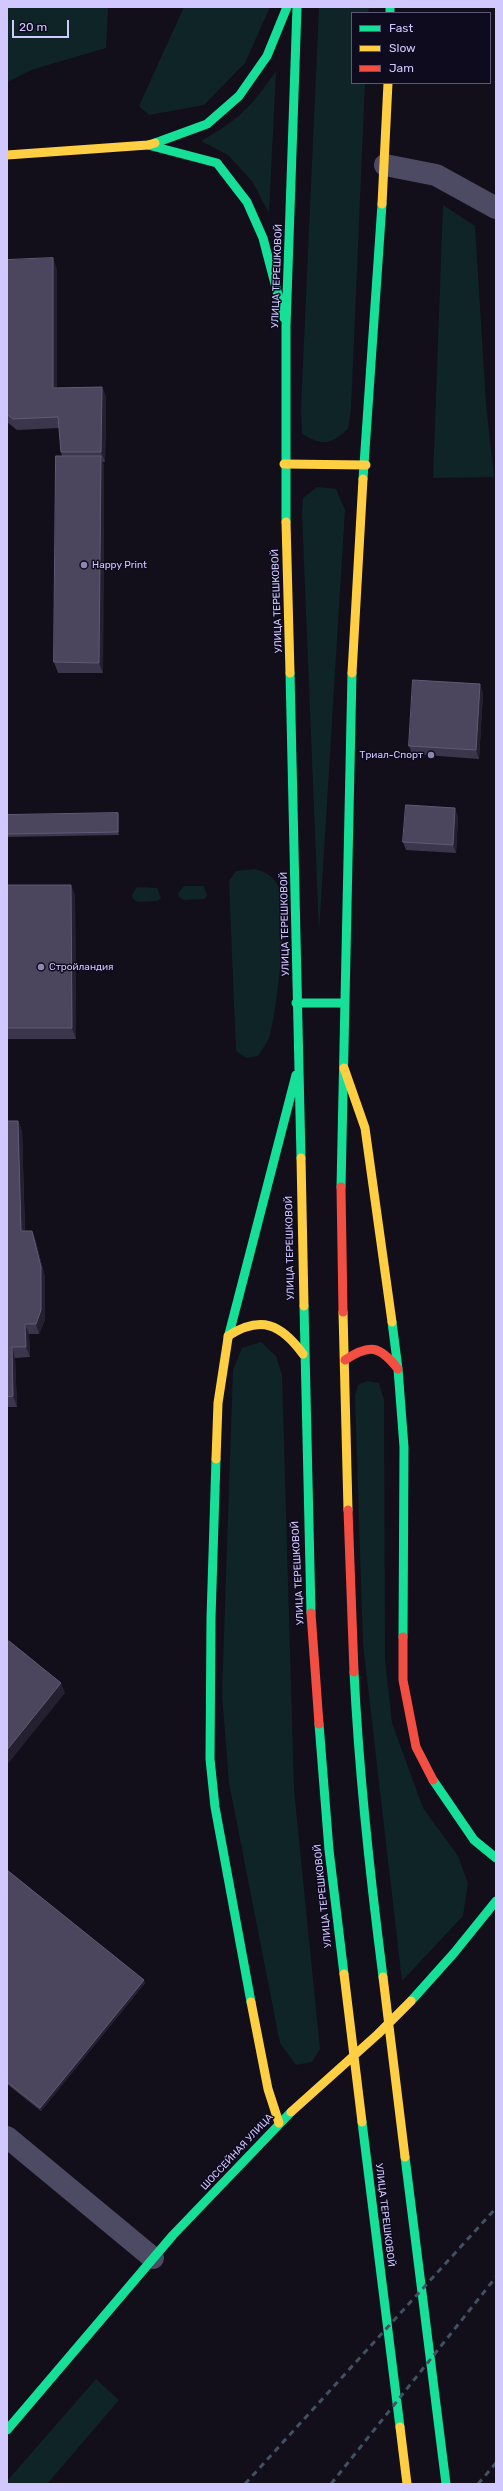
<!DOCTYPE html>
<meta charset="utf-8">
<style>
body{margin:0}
#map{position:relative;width:503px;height:2491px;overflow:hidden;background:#120f1a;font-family:Rubik,sans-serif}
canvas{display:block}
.frame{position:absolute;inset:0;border:8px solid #d1c8ff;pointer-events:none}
.legend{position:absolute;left:351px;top:12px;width:140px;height:72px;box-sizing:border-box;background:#0f0b1e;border:1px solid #5d5778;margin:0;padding:5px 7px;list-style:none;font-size:12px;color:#d1c8ff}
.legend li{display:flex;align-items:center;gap:8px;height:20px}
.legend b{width:20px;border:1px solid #5d5778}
.scale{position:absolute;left:12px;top:20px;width:57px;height:18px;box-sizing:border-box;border:2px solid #d1c8ff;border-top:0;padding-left:5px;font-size:12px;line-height:14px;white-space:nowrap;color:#d1c8ff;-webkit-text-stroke:3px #0f0b1e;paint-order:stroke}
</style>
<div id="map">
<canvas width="503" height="2491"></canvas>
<div class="frame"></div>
<ul class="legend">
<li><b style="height:5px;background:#16e098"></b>Fast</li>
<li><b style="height:5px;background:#ffcf43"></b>Slow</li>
<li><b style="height:5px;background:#f24e42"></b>Jam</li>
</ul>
<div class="scale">20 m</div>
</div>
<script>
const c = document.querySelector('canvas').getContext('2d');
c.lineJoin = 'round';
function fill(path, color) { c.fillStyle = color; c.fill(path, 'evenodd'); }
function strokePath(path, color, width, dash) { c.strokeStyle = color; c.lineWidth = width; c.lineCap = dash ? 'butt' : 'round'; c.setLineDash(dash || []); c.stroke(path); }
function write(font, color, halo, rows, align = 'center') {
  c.font = font + ' Rubik,sans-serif'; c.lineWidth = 3; c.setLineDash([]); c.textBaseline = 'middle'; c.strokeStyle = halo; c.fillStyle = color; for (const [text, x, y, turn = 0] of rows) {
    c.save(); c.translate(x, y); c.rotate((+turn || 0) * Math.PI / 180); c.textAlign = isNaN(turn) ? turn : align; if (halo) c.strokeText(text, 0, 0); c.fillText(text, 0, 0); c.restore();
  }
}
fill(new Path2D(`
 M7,7H108L106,48L31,70L7,82Z
 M184,7H270L245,63L204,105L149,115L139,106Z
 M319,7H369L368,13H352V83H365L351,409L348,429C330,445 323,446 302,434L301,408Z
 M276,71L269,213L252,181L228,155L201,141C240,119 251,107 276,71Z
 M443,205L475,226L486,404L494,477L433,478Z
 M317,487L336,489L345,510L319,932L302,513L303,498Z
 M255,869C265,872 271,874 277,884C290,906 277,1008 270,1035C268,1042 262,1049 258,1056L246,1058L236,1051L229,881L236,871Z
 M184,886H204L207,896L204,899L184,900L179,897L178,893Z
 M137,887L157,888L161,898L158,901L138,902L133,899L132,895Z
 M261,1342L276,1356L282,1375L294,1790L320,2049L312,2062L296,2065L280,2043L229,1783L222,1694L233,1370L242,1348Z
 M367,1381L379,1383L384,1400L385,1659L392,1723L423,1808L458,1856L468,1883L463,1916L402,1981L363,1644L355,1396L358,1385Z
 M96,2379L119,2400L47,2484H7V2481Z`), '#0f2426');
strokePath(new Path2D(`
 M385,165L436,175L496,208
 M7,2137L153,2258`), '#4d4a63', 22);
strokePath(new Path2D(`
 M390,7V13
 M155,143L207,124L239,96L267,56L287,7
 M148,145L217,163L247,202L263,238L284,318
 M363,479L382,204
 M286,522V326L297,7
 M290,673L301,1158
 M296,1003H344
 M341,1187L352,673
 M304,1306L311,1613
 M392,1322L398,1369L404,1447L403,1637
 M228,1338L296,1075
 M216,1459L211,1618L210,1759L215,1807L251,2002
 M354,1672C359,1774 370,1876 383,1977
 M319,1724L329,1850L344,1974
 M433,1780L474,1840L496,1858
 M411,2001L454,1953L496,1901
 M362,2122L400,2427
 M405,2157L446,2484
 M7,2430L173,2235L291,2112`), '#16e098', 9);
strokePath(new Path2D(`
 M7,155L148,145L155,143
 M382,204L388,83
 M284,464L366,465
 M286,522L290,673
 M352,673L363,479
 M344,1068L365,1128L392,1322
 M301,1158L304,1306
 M343,1312L348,1510
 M228,1336C261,1315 281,1324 303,1354
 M216,1459L218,1403L228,1338
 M344,1974L362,2122
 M383,1977L405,2157
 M251,2002L268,2089L279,2123
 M291,2112L378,2034L411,2001
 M400,2427L407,2484`), '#ffcf43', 9);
strokePath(new Path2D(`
 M341,1187L343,1312
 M345,1360C370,1343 380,1346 398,1369
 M348,1510L354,1672
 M311,1613L319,1724
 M403,1637V1680L416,1747L433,1780`), '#f24e42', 9);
strokePath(new Path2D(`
 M245,2484L496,2208
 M331,2484L496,2277
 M478,2484L496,2463`), '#405164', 3, [6, 5]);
fill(new Path2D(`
 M7,260L57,269V388L102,387L106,397L105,462H103L104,467L103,673H58L54,662L62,456L61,452L59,428L17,430L7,422Z
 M483,693L479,759L412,754L409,746Z
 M118,813L119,816V835L7,837V815Z
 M458,817L456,853L406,850L403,842Z
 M7,885L75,895L76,1039H7Z
 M7,1121H18L22,1131L25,1231H32L36,1242L45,1277V1320L39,1334H29L30,1357L15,1358L17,1407H7Z
 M7,1870L145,1983L41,2111L7,2084Z`), '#3b364b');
fill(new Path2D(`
 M53,258L57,269V399L53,388Z
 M102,387L106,397L105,462L101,452Z
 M101,456L104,467L103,673L99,663Z
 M480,684L483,693L479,759L476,750Z
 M455,808L458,817L456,853L453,845Z
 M118,813L119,816V835L118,832Z
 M71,885L75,895L76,1039L72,1028Z
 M18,1121L22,1131L25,1241L21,1231Z
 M32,1231L36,1242L45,1277V1320L39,1334L36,1324Z
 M25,1324L29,1334L30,1357L26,1347Z
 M12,1347L15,1358L17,1407L13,1396Z
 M61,1683L65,1693L7,1765V1750Z
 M144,1980L145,1983L41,2111L40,2108Z`), '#24202f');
const building = new Path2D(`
 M53,258V388L102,387L101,452H61L58,417L13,419L7,414V260Z
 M56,456H101L99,663L54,662Z
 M413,680L480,684L476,750L409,746Z
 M406,805L455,808L453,845L403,842Z
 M118,813V832L7,834V815Z
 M7,885H71L72,1028H7Z
 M7,1121H18L21,1231H32L41,1267V1310L36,1324H25L26,1347H12L13,1396L7,1397Z
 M9,1641L61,1683L7,1750V1644Z
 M7,1870L144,1980L40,2108L7,2082Z`);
fill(building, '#4b465e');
strokePath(building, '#605a77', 1);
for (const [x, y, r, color] of [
 [84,565,4,"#8e87af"],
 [431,755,4,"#8e87af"],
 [41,967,4,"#8e87af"]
]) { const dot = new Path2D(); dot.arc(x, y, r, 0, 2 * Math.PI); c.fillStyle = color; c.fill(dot); strokePath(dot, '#0f0b1e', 1.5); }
write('10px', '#d1c8ff', '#0f0b1e', [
 ["УЛИЦА ТЕРЕШКОВОЙ",277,276,-88],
 ["УЛИЦА ТЕРЕШКОВОЙ",277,601,-92],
 ["УЛИЦА ТЕРЕШКОВОЙ",285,924,-91],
 ["УЛИЦА ТЕРЕШКОВОЙ",290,1248,-91],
 ["УЛИЦА ТЕРЕШКОВОЙ",298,1573,-93],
 ["УЛИЦА ТЕРЕШКОВОЙ",323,1896,-96],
 ["ШОССЕЙНАЯ УЛИЦА",237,2152,-47],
 ["УЛИЦА ТЕРЕШКОВОЙ",385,2215,83]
]);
write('10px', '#d1c8ff', '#0f0b1e', [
 ["Happy Print",92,565],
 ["Триал-Спорт",423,755,"right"],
 ["Стройландия",49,967]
], 'left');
</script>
